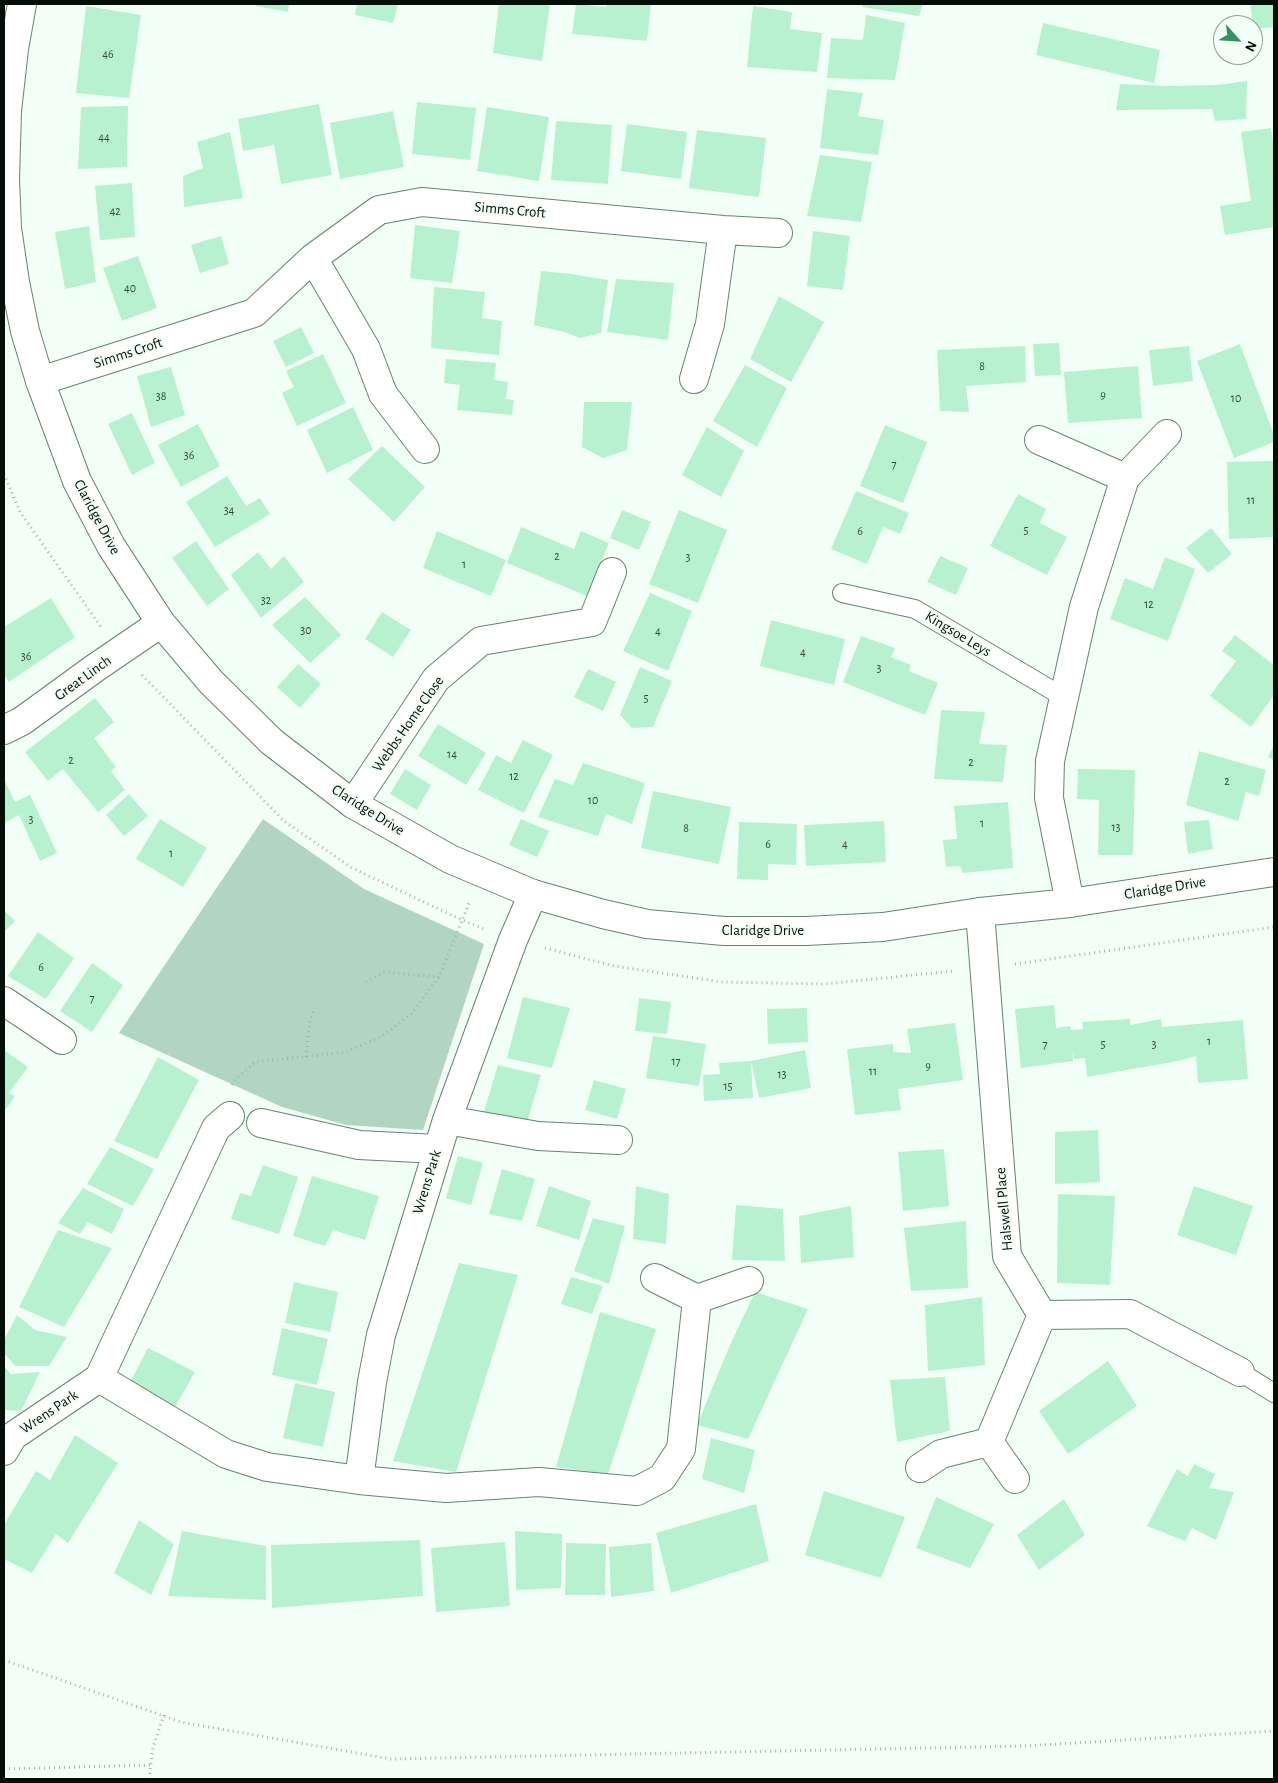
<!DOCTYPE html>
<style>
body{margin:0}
#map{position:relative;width:1278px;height:1783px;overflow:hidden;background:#f2fff7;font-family:"Alegreya Sans",sans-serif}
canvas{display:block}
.frame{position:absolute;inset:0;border:5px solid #040f08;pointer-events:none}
.north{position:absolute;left:1213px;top:15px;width:50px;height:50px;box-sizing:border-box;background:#f2fff7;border:1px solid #939f97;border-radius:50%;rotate:116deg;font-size:14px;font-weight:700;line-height:20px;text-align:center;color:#040f08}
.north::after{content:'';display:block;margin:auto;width:18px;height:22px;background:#379065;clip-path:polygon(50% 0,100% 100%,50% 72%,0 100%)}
</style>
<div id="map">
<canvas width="1278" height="1783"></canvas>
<div class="frame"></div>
<div class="north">N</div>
</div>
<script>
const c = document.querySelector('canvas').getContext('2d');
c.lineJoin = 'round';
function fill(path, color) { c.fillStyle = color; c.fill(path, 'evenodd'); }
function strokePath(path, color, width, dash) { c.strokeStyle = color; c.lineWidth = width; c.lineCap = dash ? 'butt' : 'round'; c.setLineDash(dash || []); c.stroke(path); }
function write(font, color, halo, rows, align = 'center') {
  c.font = font + ' "Alegreya Sans",sans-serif'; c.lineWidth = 4; c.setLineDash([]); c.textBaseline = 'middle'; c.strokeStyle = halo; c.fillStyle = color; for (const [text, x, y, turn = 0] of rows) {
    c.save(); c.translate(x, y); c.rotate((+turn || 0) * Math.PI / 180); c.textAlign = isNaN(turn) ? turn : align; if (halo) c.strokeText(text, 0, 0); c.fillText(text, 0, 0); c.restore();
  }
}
fill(new Path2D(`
 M263,819L364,889L484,944L423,1130L346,1125L282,1107L119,1033Z`), '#b1d5c0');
fill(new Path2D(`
 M257,4H289L288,12L256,6Z
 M357,4H398L393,23L355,15Z
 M499,4H550L542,61L493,53Z
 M576,4L606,7L607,4H651L647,41L572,34Z
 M863,4H923L919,16L862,7Z
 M1250,4H1274V27L1254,29Z
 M86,6L141,15L129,98L76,93Z
 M753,6L792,12L790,29L822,33L817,72L747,67Z
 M866,15L905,23L895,80L827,78L831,38L863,40Z
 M1043,23L1160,50L1154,83L1036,55Z
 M1247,81L1246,119L1215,121L1212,109L1116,110L1120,84L1168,86L1218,85Z
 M827,89L863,93L858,116L884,120L878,155L820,148Z
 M417,102L476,108L470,160L412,154Z
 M319,104L332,175L281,184L274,145L243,151L238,119Z
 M128,106L127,167L78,169L81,107Z
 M487,107L549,117L539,181L477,171Z
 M393,111L404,167L340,179L330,123Z
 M556,121L612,125L608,184L551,180Z
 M627,124L687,132L681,179L621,171Z
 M1271,128L1274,150V227L1225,235L1220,206L1251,201L1241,132Z
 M697,130L766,138L759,197L689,188Z
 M230,132L243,198L184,207L183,176L203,168L197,142Z
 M820,155L872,162L861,222L807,216Z
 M132,183L135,237L100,240L95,186Z
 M415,225L460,231L452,283L410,278Z
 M89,226L96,282L65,289L55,232Z
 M813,231L850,236L843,290L807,286Z
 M221,236L229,264L200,273L191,245Z
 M138,256L157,308L122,321L103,268Z
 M541,271L571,274L608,280L601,333L580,338L564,332L534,325Z
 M616,279L674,283L668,340L607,332Z
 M434,287L485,292L482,318L502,321L499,355L431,348Z
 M779,296L824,322L791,382L750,359Z
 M301,327L314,353L286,367L273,341Z
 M1059,343L1061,375L1035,376L1033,344Z
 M1240,344L1274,435V442L1234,458L1197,361Z
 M1025,346L1026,382L966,386L969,412L940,411L937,350Z
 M1189,346L1193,381L1153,386L1149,350Z
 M323,354L346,403L297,426L282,393L294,387L286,371Z
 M446,359L496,363L494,380L508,382L506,399L514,400L512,415L457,410L460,385L444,383Z
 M745,365L787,388L757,447L713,421Z
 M1138,366L1142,418L1068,423L1064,372Z
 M171,367L185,415L151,427L137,376Z
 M584,402H632L627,450L603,458L582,447Z
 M353,407L373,450L327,473L307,430Z
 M132,413L155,463L132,475L108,424Z
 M198,424L220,466L181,487L158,445Z
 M885,425L927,442L903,503L860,486Z
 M707,427L744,451L721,497L682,475Z
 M382,446L425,487L394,522L348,479Z
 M1274,461V537L1229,539L1227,462Z
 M227,476L246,506L260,498L270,514L215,547L186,502Z
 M856,491L909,513L900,534L883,527L867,564L831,549Z
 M1018,494L1046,509L1040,523L1067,537L1047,575L990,546Z
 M622,510L651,522L639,550L610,538Z
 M679,510L727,530L698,603L649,584Z
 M521,527L574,549L581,531L609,543L587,596L507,563Z
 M1211,528L1232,554L1208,573L1186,548Z
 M437,531L506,560L491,596L423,568Z
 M196,541L229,589L207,606L172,558Z
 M258,552L271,569L284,556L304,582L261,618L231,575Z
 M940,556L968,568L956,595L927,582Z
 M1165,557L1195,569L1168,641L1110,619L1125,578L1153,589Z
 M650,593L692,611L668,671L623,651Z
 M305,597L341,635L310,663L272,625Z
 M51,598L75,637L9,682L4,675V627Z
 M382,612L411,630L393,657L365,639Z
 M771,620L845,639L834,685L760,666Z
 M1235,635L1274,665V695L1251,727L1210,696L1236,661L1222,651Z
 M861,636L895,648L891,657L911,665L909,671L938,683L925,715L843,682Z
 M298,664L321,684L300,708L277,687Z
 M640,667L672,681L653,727L632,728L620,715Z
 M588,669L616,682L603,711L574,697Z
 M95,698L114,722L94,738L116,767L111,771L125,790L98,812L63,769L48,781L25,752Z
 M941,710L985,712L979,744L1007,745L1003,782L934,779Z
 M438,724L486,753L466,785L418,756Z
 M523,740L553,755L524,813L478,790L496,755L511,763Z
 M1274,745V760L1268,757Z
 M1199,751L1266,770L1259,796L1246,792L1238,821L1186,805Z
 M583,763L645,783L632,824L606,814L598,836L538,817L555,779L573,785Z
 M405,769L431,785L417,810L390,794Z
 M1078,769L1135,770L1133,855H1098L1099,800L1077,799Z
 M4,779L15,802L30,795L57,853L40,861L19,815L4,823Z
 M653,791L731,807L719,864L641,848Z
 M129,794L148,816L124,836L106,815Z
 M1008,802L1013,868L963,873L960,866L946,867L943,840L957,839L954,806Z
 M160,819L207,848L183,887L136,859Z
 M521,819L549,831L537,857L509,845Z
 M1209,820L1213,849L1188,854L1184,822Z
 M884,821L886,862L806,866L804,825Z
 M739,822L797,824L796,865L768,864V880L737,879Z
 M4,910L15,921L4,932Z
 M38,932L74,958L46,999L8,976Z
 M92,963L123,985L92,1032L60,1011Z
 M523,997L570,1008L552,1068L507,1058Z
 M639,998L671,1002L667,1034L635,1031Z
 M1054,1005L1056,1028L1070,1026L1071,1030L1083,1029L1082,1022L1130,1019V1025L1161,1019L1162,1027L1243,1020L1248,1079L1198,1083L1196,1056L1178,1061L1087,1077L1085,1058L1074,1059L1073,1049V1061L1021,1068L1015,1009Z
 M807,1008L808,1042L768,1044L767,1009Z
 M955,1023L963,1080L898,1089L901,1110L855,1115L847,1049L893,1044V1052L911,1053L907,1029Z
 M653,1036L706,1044L699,1086L646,1078Z
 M4,1050L28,1067L9,1093L15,1096L6,1109L4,1108Z
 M805,1050L811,1088L759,1098L751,1061Z
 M158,1057L199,1080L157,1159L114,1141Z
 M751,1061L753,1098L704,1101L703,1075L720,1074L719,1063Z
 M498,1065L541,1075L526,1126L482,1118Z
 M594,1080L626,1089L617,1119L585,1110Z
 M1098,1130L1100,1182L1055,1184V1132Z
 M110,1147L154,1169L133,1206L87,1184Z
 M944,1149L949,1206L903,1211L898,1152Z
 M458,1156L483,1163L471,1205L446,1198Z
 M263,1165L298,1177L279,1234L231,1219L240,1193L251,1196Z
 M502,1169L535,1179L522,1221L489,1214Z
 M312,1176L379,1196L365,1240L333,1230L325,1246L293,1236Z
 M549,1186L591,1201L579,1240L536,1226Z
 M636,1186L669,1194L666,1244L633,1239Z
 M1194,1186L1253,1206L1236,1255L1177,1235Z
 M83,1188L124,1209L112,1234L88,1222L80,1234L58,1223Z
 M1058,1194L1115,1196L1110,1285L1057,1283Z
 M736,1205L783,1209L785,1261L732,1260Z
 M851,1206L854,1257L801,1263L799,1216Z
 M593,1218L625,1226L609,1284L574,1271Z
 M966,1221L968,1288L911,1291L904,1228Z
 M58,1230L112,1248L64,1327L19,1307Z
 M459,1263L518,1275L456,1472L393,1461Z
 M571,1277L603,1286L592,1314L561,1304Z
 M294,1282L338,1292L330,1332L285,1323Z
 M755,1292L808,1309L748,1439L697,1425L730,1345Z
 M982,1297L985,1365L928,1371L925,1305Z
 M600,1312L656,1329L608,1474L556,1467Z
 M17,1315L35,1330L67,1337L49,1366H15L4,1353V1340Z
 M282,1328L328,1339L317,1385L272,1375Z
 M148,1348L195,1372L175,1407L130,1382Z
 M1108,1361L1137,1406L1068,1454L1039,1411Z
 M4,1366L11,1374L40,1372L21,1411L4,1410Z
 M945,1377L950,1431L897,1442L890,1380Z
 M295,1383L335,1392L323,1447L283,1438Z
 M75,1435L118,1463L68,1543L56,1534L32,1573L4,1559V1525L36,1471L50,1480Z
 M711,1438L755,1450L744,1493L702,1479Z
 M1194,1464L1215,1474L1209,1488L1234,1492L1216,1540L1192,1528L1185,1541L1147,1526L1177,1469L1188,1476Z
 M824,1491L905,1517L881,1578L805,1555Z
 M936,1497L994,1524L970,1568L916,1548Z
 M1064,1499L1085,1535L1039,1570L1017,1535Z
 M756,1504L769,1561L671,1593L656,1533Z
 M139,1520L174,1544L151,1595L114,1573Z
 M182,1531L266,1546V1600L168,1596Z
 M515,1531L562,1534L561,1588L516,1590Z
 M420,1540L423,1596L272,1608L271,1545Z
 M505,1542L510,1606L436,1612L431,1548Z
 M566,1543L606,1544L605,1595H565Z
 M651,1543L654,1591L611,1597L609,1547Z`), '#b7f1d0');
const service = new Path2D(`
 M842,593L915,609L1065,698
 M1240,1372L1274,1393`);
const minor = new Path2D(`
 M313,258L366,349L383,394L425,449
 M694,379L710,324L723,230
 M40,381L254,313L313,258L379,210L422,202L723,230L778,233
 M1039,440L1125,478
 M4,730L22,721L95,668L161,623
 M353,804L436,679L481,641L592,622L612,572
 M1070,903L1049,798L1050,761L1084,607L1125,478L1167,434
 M980,912L1007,1256L1042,1315L1130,1314L1240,1372
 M4,1001L62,1040
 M447,1120L538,1136L618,1140
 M261,1123L359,1145L437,1149
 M655,1278L697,1299L749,1281
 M99,1378L216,1128L230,1116
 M989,1442L1015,1479
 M4,1451L13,1436L99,1378L226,1454L267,1467L359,1480L372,1382L381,1335L447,1120L513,940L533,894
 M920,1468L941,1454L989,1442L1042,1315
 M359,1480L446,1488L539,1482L637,1491L662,1478L681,1449L697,1299`);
const tertiary = new Path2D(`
 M22,4L14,49L7,111L5,179L7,228L15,282L25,331L40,381L77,481L111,546L161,623L211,682L272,742L353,804L450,859L533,894L603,914L647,924L724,931H806L883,927L980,912L1070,903L1274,872`);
strokePath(service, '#668472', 20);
strokePath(minor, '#668472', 30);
strokePath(tertiary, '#668472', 30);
strokePath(new Path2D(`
 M4,474L20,512L101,627
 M142,675L284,821L352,868L462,920L484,929
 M545,948L614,966L722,982L824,984L954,971
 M1015,964L1274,927
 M366,982L384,972L439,977
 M306,1057L310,1020L314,1011
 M232,1085L236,1079L255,1062L346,1052L381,1037L411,1014L439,977L470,901
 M4,1660L181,1722L391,1759L1024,1746L1274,1731
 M4,1769L150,1765
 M149,1779L153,1747L164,1715`), '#a6b3ab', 3, [1, 4]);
strokePath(service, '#fff', 18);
strokePath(minor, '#fff', 28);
strokePath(tertiary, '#fff', 28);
write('12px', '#31483a', null, [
 ["46",108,54],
 ["44",104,137],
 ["42",115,211],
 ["40",130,288],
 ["8",982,366],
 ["9",1103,395],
 ["38",161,396],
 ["10",1236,398],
 ["36",189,455],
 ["7",894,464],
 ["11",1251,500],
 ["34",229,510],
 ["5",1026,530],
 ["6",860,531],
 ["2",557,556],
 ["3",688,557],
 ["1",464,564],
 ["32",266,600],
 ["12",1149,604],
 ["30",306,630],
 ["4",658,631],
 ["4",803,652],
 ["36",26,656],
 ["3",879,668],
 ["5",646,698],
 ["14",452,754],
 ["2",71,760],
 ["2",971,762],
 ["12",514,776],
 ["2",1227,781],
 ["10",593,800],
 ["3",31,819],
 ["1",982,823],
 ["13",1116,827],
 ["8",686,828],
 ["6",768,844],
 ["4",845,844],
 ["1",171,853],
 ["6",41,967],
 ["7",92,998],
 ["1",1209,1041],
 ["7",1045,1044],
 ["5",1103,1044],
 ["3",1154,1044],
 ["17",676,1061],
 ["9",928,1066],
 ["11",873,1071],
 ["13",782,1074],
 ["15",728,1086]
]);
write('15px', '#040f08', '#f2fff7', [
 ["Simms Croft",510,210,5],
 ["Simms Croft",128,353,-18],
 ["Claridge Drive",97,517,62],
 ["Kingsoe Leys",958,634,31],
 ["Great Linch",83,678,-36],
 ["Webbs Home Close",408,724,-55],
 ["Claridge Drive",368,810,32],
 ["Claridge Drive",1165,888,-9],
 ["Claridge Drive",763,930],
 ["Wrens Park",427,1182,-73],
 ["Halswell Place",1004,1209,-95],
 ["Wrens Park",49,1412,-34]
]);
</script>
